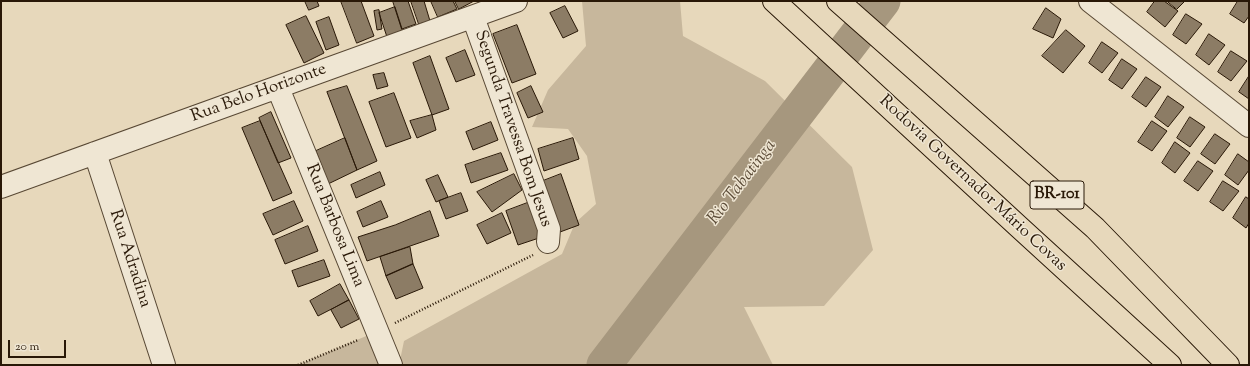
<!DOCTYPE html>
<meta charset="utf-8">
<style>
body{margin:0}
#map{position:relative;width:1250px;height:366px;overflow:hidden;background:#e7d8bb;font-family:"Sorts Mill Goudy",serif}
canvas{display:block}
.frame{position:absolute;inset:0;border:2px solid #291807;pointer-events:none}
.scale{position:absolute;left:8px;top:340px;width:58px;height:18px;box-sizing:border-box;border:2px solid #291807;border-top:0;padding-left:5px;font-size:12px;line-height:14px;white-space:nowrap;color:#291807;-webkit-text-stroke:3px #efe6d3;paint-order:stroke}
</style>
<div id="map">
<canvas width="1250" height="366"></canvas>
<div class="frame"></div>
<div class="scale">20 m</div>
</div>
<script>
const c = document.querySelector('canvas').getContext('2d');
c.lineJoin = 'round';
function fill(path, color) { c.fillStyle = color; c.fill(path, 'evenodd'); }
function strokePath(path, color, width, dash) { c.strokeStyle = color; c.lineWidth = width; c.lineCap = dash ? 'butt' : 'round'; c.setLineDash(dash || []); c.stroke(path); }
function write(font, color, halo, rows, align = 'center') {
  c.font = font + ' "Sorts Mill Goudy",serif'; c.lineWidth = 3; c.setLineDash([]); c.textBaseline = 'middle'; c.strokeStyle = halo; c.fillStyle = color; for (const [text, x, y, turn = 0] of rows) {
    c.save(); c.translate(x, y); c.rotate((+turn || 0) * Math.PI / 180); c.textAlign = isNaN(turn) ? turn : align; if (halo) c.strokeText(text, 0, 0); c.fillText(text, 0, 0); c.restore();
  }
}
fill(new Path2D(`
 M582,1H680L683,36L765,81L852,167L873,250L824,306L744,307L773,365H399L404,341L562,254L575,223L596,204L587,156L568,129L532,127L548,90L586,46Z
 M378,331L381,365H298Z`), '#c7b79c');
strokePath(new Path2D(`
 M604,365L883,1`), '#a6977e', 35);
const building = new Path2D(`
 M305,1H317L319,6L309,10Z
 M341,1H361L374,36L357,43Z
 M393,1H408L416,24L402,29Z
 M411,1H424L430,21L419,24Z
 M431,1H453L457,9L438,17Z
 M455,1H474L459,9Z
 M1155,1H1164L1178,11L1165,27L1147,12Z
 M1167,1H1185L1177,9Z
 M1238,1H1249V16L1244,23L1230,14Z
 M565,6L578,31L563,38L550,13Z
 M395,7L403,32L387,37L379,13Z
 M1046,8L1061,19L1053,38L1033,29Z
 M379,10L382,29L377,30L374,11Z
 M1186,14L1202,24L1186,44L1173,35Z
 M306,16L324,53L304,63L286,25Z
 M329,17L339,45L326,50L316,22Z
 M517,25L536,74L512,83L493,34Z
 M1066,30L1085,46L1063,73L1042,56Z
 M1209,34L1225,45L1209,65L1196,55Z
 M1102,42L1118,53L1102,73L1089,63Z
 M465,50L475,75L456,82L446,58Z
 M1231,51L1247,61L1231,81L1218,72Z
 M430,56L449,109L432,115L413,63Z
 M1122,59L1137,69L1122,89L1109,80Z
 M384,73L388,86L377,89L373,75Z
 M1249,76V99L1239,92Z
 M1146,77L1161,87L1146,107L1132,97Z
 M347,86L377,161L357,170L327,92Z
 M531,86L543,112L528,118L517,93Z
 M394,93L411,138L386,147L369,102Z
 M1168,96L1184,107L1168,127L1155,117Z
 M271,112L291,158L278,163L259,118Z
 M432,115L436,130L417,138L410,121Z
 M1190,117L1205,127L1190,147L1177,138Z
 M260,121L292,193L273,201L242,128Z
 M1152,121L1167,131L1152,151L1138,142Z
 M491,122L498,140L473,150L466,132Z
 M1215,134L1230,144L1215,164L1201,154Z
 M345,138L357,170L328,184L316,151Z
 M573,138L579,159L544,171L538,149Z
 M1175,142L1190,153L1175,173L1162,163Z
 M501,153L508,170L471,183L465,165Z
 M1238,154L1249,162V170L1238,185L1225,175Z
 M1198,161L1213,171L1198,191L1184,181Z
 M380,172L385,185L356,198L351,185Z
 M514,174L522,190L492,212L477,192Z
 M561,174L579,225L560,232L543,181Z
 M438,175L448,197L436,202L426,180Z
 M1223,181L1239,191L1223,211L1210,202Z
 M461,193L468,211L446,219L439,201Z
 M1246,197L1249,199V223L1246,228L1233,218Z
 M294,201L303,221L273,235L263,214Z
 M381,201L388,217L363,227L357,212Z
 M530,202L542,237L518,245L506,211Z
 M430,211L439,236L367,261L358,237L395,225Z
 M502,213L511,233L487,244L477,225Z
 M308,226L318,251L285,264L275,240Z
 M410,247L413,264L386,276L380,257Z
 M324,260L330,276L298,287L292,271Z
 M413,264L423,288L396,299L386,276Z
 M340,284L349,300L318,316L310,301Z
 M349,300L359,319L341,328L331,310Z`);
fill(building, '#8c7c65');
strokePath(building, '#291807', 1);
const minor = new Path2D(`
 M1090,1L1249,126
 M473,17L549,229L548,242
 M278,88L391,365
 M95,153L164,365
 M1,187L516,1`);
const highway = new Path2D(`
 M774,1L1019,227L1170,365
 M838,1L1095,228L1228,365`);
strokePath(minor, '#584834', 24);
strokePath(highway, '#291807', 24);
strokePath(new Path2D(`
 M395,323L533,255
 M298,365L358,340`), '#291807', 2.5, [1, 2]);
strokePath(minor, '#efe6d3', 22);
strokePath(highway, '#e7d8bb', 22);
for (const [x, y, w] of [
 [1057,195,54]
]) { const box = new Path2D(); box.roundRect(x - w / 2, y - 14, w, 28, 3); c.fillStyle = '#efe6d3'; c.fill(box); strokePath(box, '#291807', 1); }
write('bold 16px', '#291807', null, [
 ["BR-101",1057,195]
]);
write('17px', '#291807', '#efe6d3', [
 ["Rua Belo Horizonte",259,94,-20],
 ["Segunda Travessa Bom Jesus",512,129,71],
 ["Rodovia Governador Mário Covas",972,184,43],
 ["Rua Barbosa Lima",334,226,68],
 ["Rua Adradina",129,259,72]
]);
write('italic 18px', '#5b4b37', '#efe6d3', [
 ["Rio Tabatinga",743,183,-53]
]);
</script>
